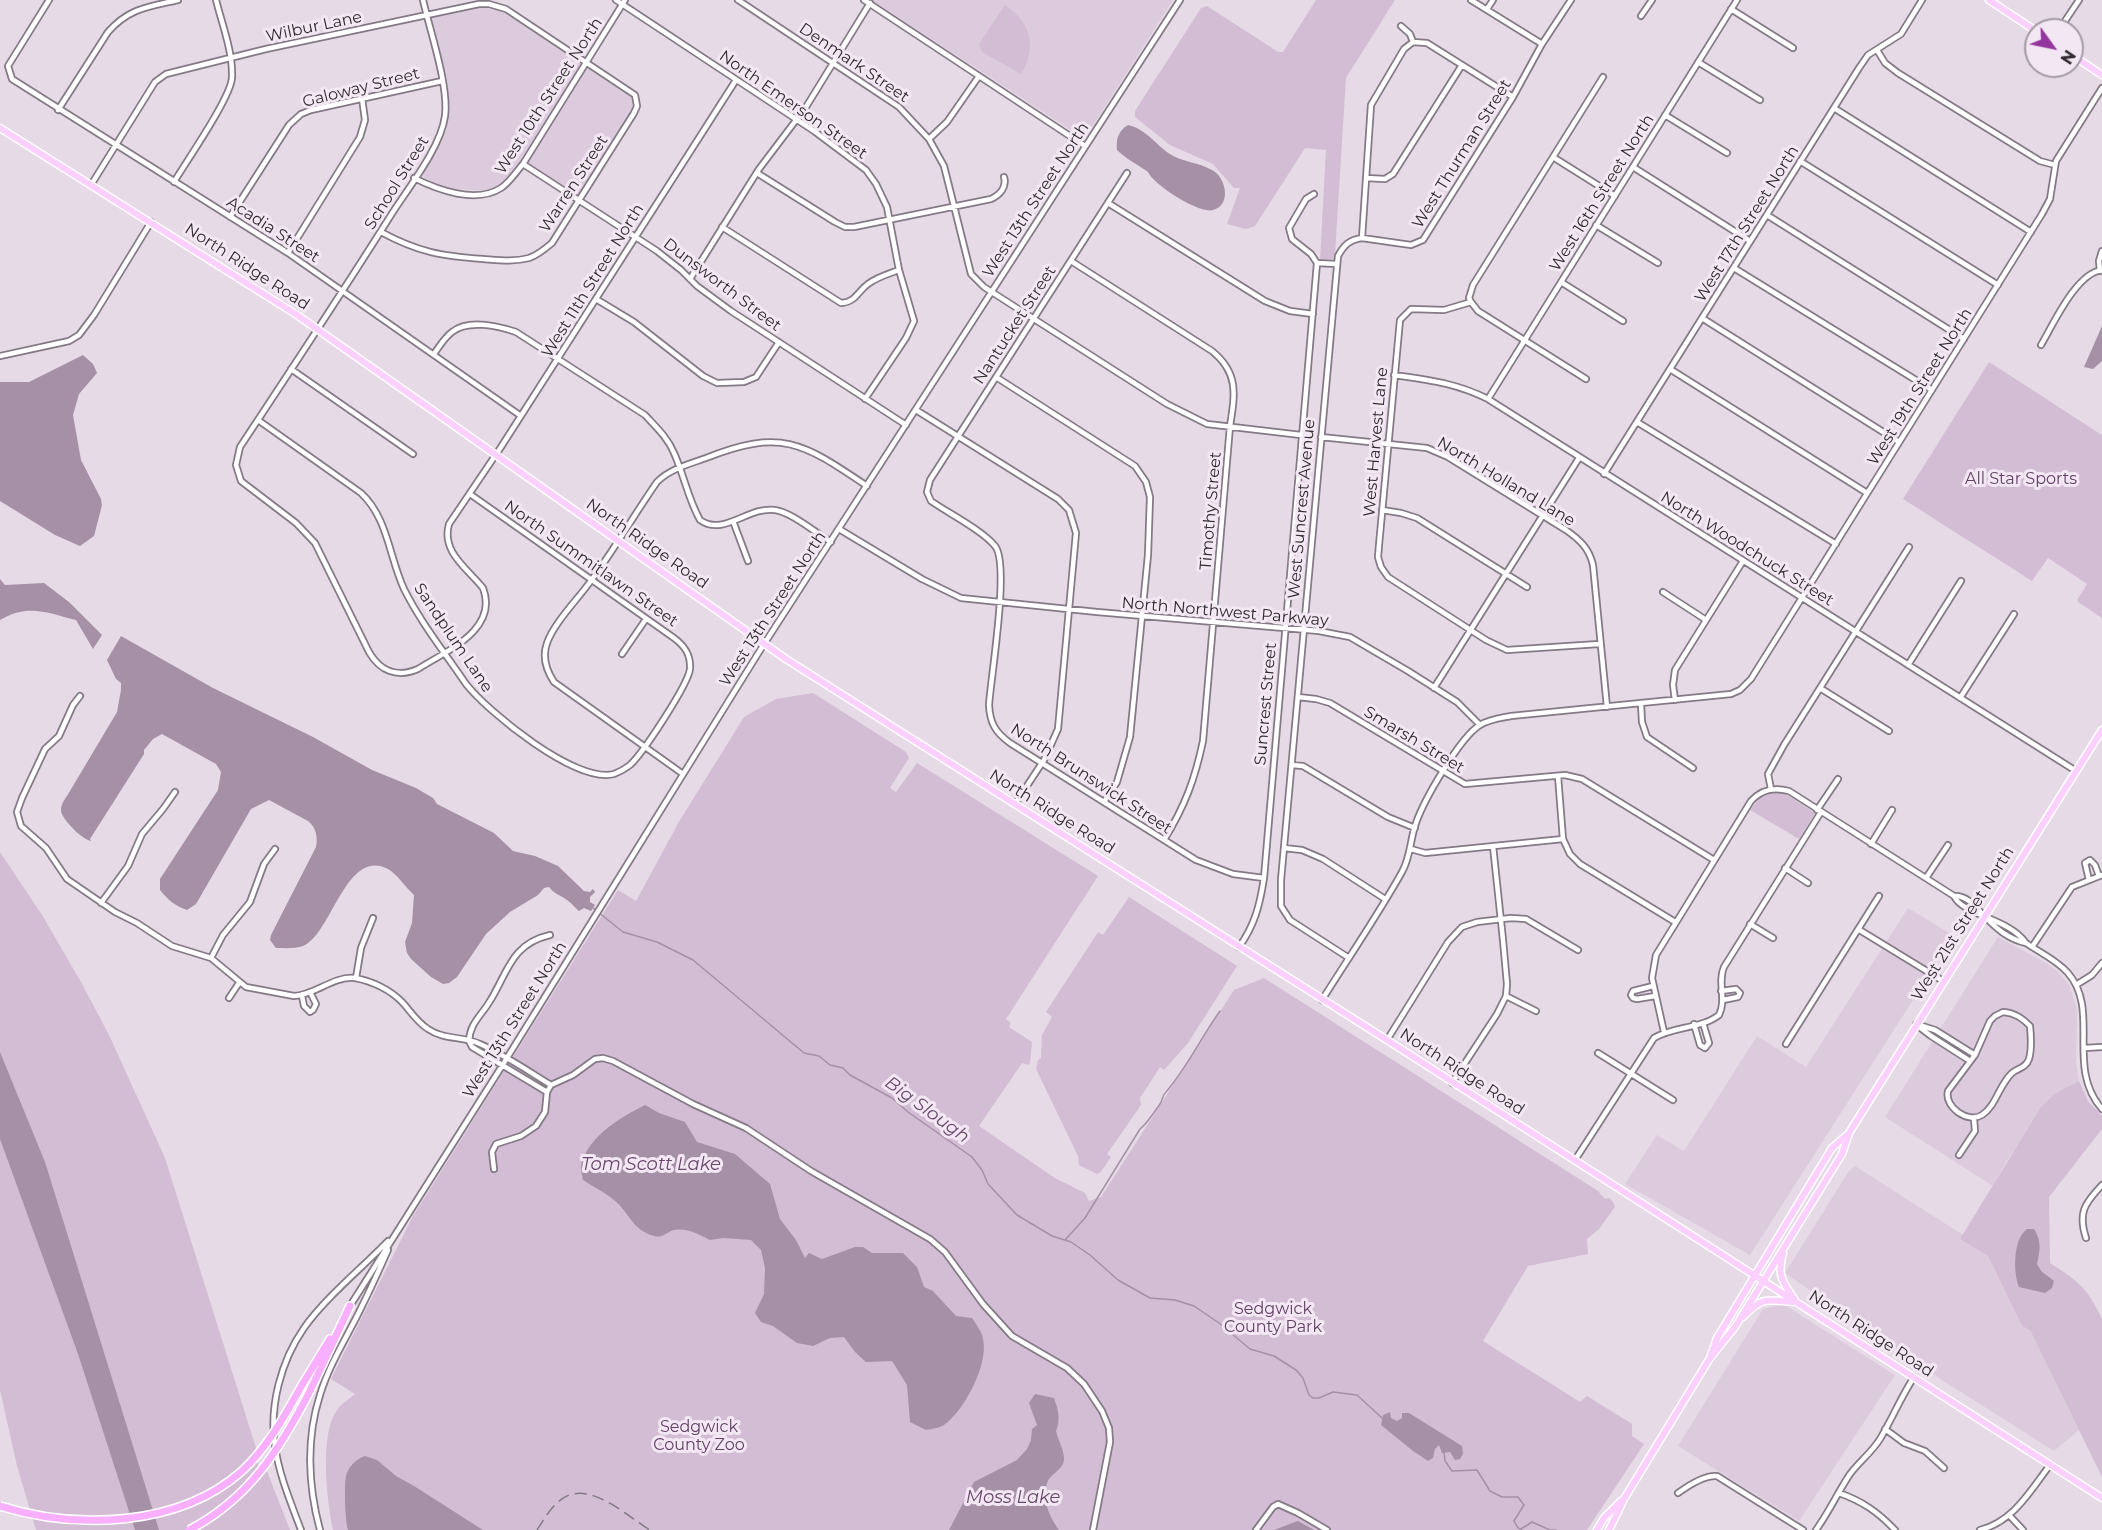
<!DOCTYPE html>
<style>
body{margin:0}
#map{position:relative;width:2102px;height:1530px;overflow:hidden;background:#e5dae6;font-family:Montserrat,sans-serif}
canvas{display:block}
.north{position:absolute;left:2024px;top:18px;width:60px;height:60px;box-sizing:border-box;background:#f2e7f3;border:2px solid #a49ca5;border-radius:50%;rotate:123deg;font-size:16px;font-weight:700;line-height:24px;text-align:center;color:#2f2b2f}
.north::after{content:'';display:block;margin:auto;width:21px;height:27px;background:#95369e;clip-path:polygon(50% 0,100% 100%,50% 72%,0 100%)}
</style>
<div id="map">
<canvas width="2102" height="1530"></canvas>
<div class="north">N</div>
</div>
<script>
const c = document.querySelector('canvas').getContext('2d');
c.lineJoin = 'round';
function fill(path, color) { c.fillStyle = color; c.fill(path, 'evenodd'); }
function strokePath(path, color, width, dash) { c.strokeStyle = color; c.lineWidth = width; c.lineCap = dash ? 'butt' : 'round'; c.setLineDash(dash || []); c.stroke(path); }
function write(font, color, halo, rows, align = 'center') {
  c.font = font + ' Montserrat,sans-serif'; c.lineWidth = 6; c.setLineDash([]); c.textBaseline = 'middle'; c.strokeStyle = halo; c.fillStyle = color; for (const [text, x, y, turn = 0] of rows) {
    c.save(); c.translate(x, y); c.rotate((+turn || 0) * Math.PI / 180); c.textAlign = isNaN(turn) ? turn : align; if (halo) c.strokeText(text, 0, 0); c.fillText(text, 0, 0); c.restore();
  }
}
fill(new Path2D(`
 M872,0H1173L1087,135L1083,138Z
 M481,7L500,11L520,22L627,92L633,98L632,110L629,115L578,195L522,160L508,178L496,188L486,191L444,188L423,177L425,169L446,131L449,110L432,21L433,16Z
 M1908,908L1954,936L1750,1255L1625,1184L1657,1135L1684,1151L1757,1036L1806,1067Z
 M1998,937L2046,963L2056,970L2069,985L2077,1009L2076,1063L2079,1081L2056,1093L2007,1160L1993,1186L1885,1117Z
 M1855,1166L1963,1235L1961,1239L1988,1256L2022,1326L2030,1330L2079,1430L2054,1451L1931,1373L1785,1273L1849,1171Z
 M1783,1304L1895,1375L1799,1521L1678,1446L1763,1309Z`), '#dccbdd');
fill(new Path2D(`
 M1316,0H1395L1346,78L1335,254L1334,259L1320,260L1326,150L1305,148L1255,226L1246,229L1227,224L1240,188H1234L1213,164L1170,145L1135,117V111L1201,8L1207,6L1278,52H1283Z
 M1005,5C1030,21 1038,48 1021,74L982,52L979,44Z
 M1989,362L2102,435V618L2078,602L2077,600L2087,584L2048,558L2032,581L1903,499Z
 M813,693L906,752L909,758L890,788L896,792L917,763L1098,876L1006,1019L1011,1023L1009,1027L1032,1042L1030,1063L1028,1065L1022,1063L979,1126L1055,1178L1085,1193L1089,1201L1101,1197L1234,990L1264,978L1598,1191L1605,1199L1609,1198L1613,1202L1615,1207L1599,1229L1587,1239L1588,1254L1528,1266L1483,1341L1580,1402L1587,1396L1632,1424V1436L1644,1444L1587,1530H333C327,1502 319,1434 337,1410C341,1404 349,1399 355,1394L331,1379L413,1216L618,890L636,901L680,820L744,717L776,699Z
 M1770,793H1784L1815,813L1799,839L1750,810L1761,797Z
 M0,852L42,915L81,982L109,1035L165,1158L256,1448L259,1473L265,1466L290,1530H36L17,1466L0,1390Z
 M1129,897L1237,966L1188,1043L1164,1070L1160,1067L1140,1098L1141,1104L1139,1108L1107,1154L1111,1157L1101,1172L1097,1174L1079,1165L1078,1156L1036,1069L1038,1060L1041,1058L1042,1035L1052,1017L1046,1012L1098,932L1103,935Z
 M2079,1081L2088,1101L2102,1116V1129L2049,1197L2050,1263C2079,1282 2087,1287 2102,1319V1477L2030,1330L2022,1326L1988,1256L1960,1239L2041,1107L2056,1093Z`), '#d3bdd4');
fill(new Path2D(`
 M1128,125C1147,129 1156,146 1173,156C1185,162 1200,163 1212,170C1226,177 1232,205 1213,210C1199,214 1154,185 1148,172C1138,165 1125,158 1117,150C1116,139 1118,131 1128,125Z
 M2102,326V361L2093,369L2084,367Z
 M83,355L93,364L97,373L79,394L73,415L81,460L101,499L102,505L94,536L80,546L55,535L0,501V382H29Z
 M0,579L5,585L44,583L69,602L102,635L93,649L76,620C48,613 28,603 0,620Z
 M121,636L213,688L313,737L372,770L416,788L433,798L437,804L494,833L513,851L535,856L558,866L584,891L590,892L593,889L595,892L590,897V902L595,905L591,911L584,908L579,911C574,907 572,903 567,900C560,895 554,894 549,887L544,888L538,895L510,912L486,934L457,977L449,983L443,984L431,977L411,959L407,953L405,942L412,923L414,895C406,888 397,874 388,869C346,847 332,934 303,946C295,949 284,948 276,948L270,940L271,935L316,847C318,837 316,827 308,821L269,800L251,809L196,904L187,910C175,906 167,899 160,890V879L218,790L221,772L216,764L162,734L153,739L144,750V754L90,839L91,841C83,840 61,819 61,810C61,805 64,800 67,796L117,712L121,690V683L116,679L107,660Z
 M0,1052L45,1162L159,1530H135L78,1354L0,1139Z
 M645,1105L659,1113L685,1122L697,1142L735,1154L770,1184L780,1219L796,1240L805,1258L809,1253L822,1259L855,1247H863L872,1253H903L917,1267L924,1287L933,1291L956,1316L972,1318C976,1324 982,1332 983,1339C989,1364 964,1411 944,1425C939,1428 931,1429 926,1430L910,1422L907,1385L892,1361L866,1362L855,1352L844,1337L830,1338L813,1346L797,1343L773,1326L761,1322L755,1313L764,1294L765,1268L761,1250L751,1240L723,1238L710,1240C699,1234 684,1226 671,1231C665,1234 661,1238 654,1236C632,1230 630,1213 614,1200C605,1192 593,1187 583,1180C582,1174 580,1167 582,1161C593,1133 620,1118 645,1105Z
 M2027,1229H2034C2042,1241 2040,1251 2037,1264L2041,1271L2054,1281L2052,1288L2045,1293L2019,1287C2013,1272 2013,1239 2027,1229Z
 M1035,1394L1054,1398C1058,1409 1061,1420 1056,1431C1058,1440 1064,1450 1064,1459C1064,1469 1052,1473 1048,1481C1040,1497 1050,1518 1059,1530H949L974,1482L1017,1460L1027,1449L1031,1440L1032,1429L1037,1425L1029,1403Z
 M1390,1412L1391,1418L1397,1421L1402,1418V1413H1409L1462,1446L1463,1454L1460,1459L1455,1460L1450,1452L1442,1453L1439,1445L1435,1449L1433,1458L1428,1461L1413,1451L1381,1425L1383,1415Z
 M365,1456L377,1460L396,1476L414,1486L483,1530H348C345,1520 344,1486 346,1476C348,1467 356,1459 365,1456Z
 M1298,1521L1314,1530H1274Z`), '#a590a6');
strokePath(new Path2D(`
 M593,908L623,932L657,942L693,960L804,1053L819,1056L830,1065L843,1068L850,1075L892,1098L908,1112L972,1157L982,1170L988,1184L1017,1215L1052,1236L1071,1242L1090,1255L1118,1280L1150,1298L1175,1300L1194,1306L1219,1323L1250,1349L1274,1356L1296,1370L1303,1378L1309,1395L1313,1398H1319L1333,1392L1357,1395L1382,1418
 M1065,1240L1085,1218L1140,1129C1146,1125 1155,1111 1160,1104C1163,1100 1162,1095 1166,1092C1186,1069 1202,1036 1220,1011
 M1444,1452L1445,1461L1452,1471L1477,1470L1490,1491L1502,1497H1518L1524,1505L1514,1521L1518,1528L1521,1529L1532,1522L1550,1530H1556`), '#a590a6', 1.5);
const minor = new Path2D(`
 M49,0L8,66L12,79L288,253L521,416
 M423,0C430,31 449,86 445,116C441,147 409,187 391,215C342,293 291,370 240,447L236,465L241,481L296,523L315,543L369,652C380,671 397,678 418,669C446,651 499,630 483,588C467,568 441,552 449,524L501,447L736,80
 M616,0L814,131L866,170L876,184L887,207L899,270L914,321L906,338L865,399
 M738,0L899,107L929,139L944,166L971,274L984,287L1167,404L1207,424L1301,435
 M864,0L1085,146
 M1471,0L1542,44
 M1487,9L1493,0
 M1731,9L1793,48
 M1641,16L1652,0
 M1401,26L1410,34L1413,42L1427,43L1513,97
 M2059,30L2079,0
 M1877,50L1885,63L1898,73L2040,161L2055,165
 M1698,62L1760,100
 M1834,108L2031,232
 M58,110L108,32C129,8 148,7 178,0
 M1665,115L1727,153
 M929,139L947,122L979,76
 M1553,157L1615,196
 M1800,161L1998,285
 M523,164L657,251L681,270L697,286L731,311L906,425
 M1633,167L1750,241
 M757,173L835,222L845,227H854L991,199C1000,195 1007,187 1004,177
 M1127,173L930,480L927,492L931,501C948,513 982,530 995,546C1010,564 991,676 989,705C990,723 995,732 1010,743L1196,860L1233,874L1264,878
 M414,178C438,190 476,204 501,188C510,182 516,172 523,164L625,0
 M1366,178L1385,179L1393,174L1462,65
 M174,182C186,162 232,96 232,77C233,52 222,24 216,0
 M91,185L155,82L166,74L266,49L479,4H489L506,9L635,95L637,106L634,113L552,243C545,249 538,255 529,258C514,262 498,260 483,259C441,256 418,252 381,232
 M1314,194L1306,199L1289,228L1292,239L1311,254L1317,263
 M1108,203L1265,301L1290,311L1313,314
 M1767,215L1964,339
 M230,217L289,125L301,114L311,110L442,81
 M1596,225L1658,263
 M722,227L841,303C856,302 857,292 868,284C877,277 888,274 899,270
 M1362,238L1371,105L1404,49L1413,42
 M288,253L360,137L365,120L362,98
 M1071,261L1212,351C1239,373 1235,394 1230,426L1203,741C1195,779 1185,806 1164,840
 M1317,263L1337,264
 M1734,268L1932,390
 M2100,271L2099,261L2102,251
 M690,279L759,169L806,107L870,3
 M1561,282L1623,321
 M596,299L634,322L703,376L717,383L744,382L756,377L779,342
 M1471,302L1444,310L1411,309L1400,320L1379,545L1378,557L1381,567L1388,577L1486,640L1507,650L1599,644
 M1471,302L1469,298L1473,285L1603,77
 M1471,302L1478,311L1586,379
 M1702,318L1899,442
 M2041,345C2053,325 2076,273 2102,270
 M434,354C439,347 444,338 452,332C468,319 498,326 516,332L645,415C656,427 668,438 674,453C684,475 688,499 700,520C724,537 748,506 775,510C791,512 816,533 831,542
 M0,356L69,341L79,335L94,315L151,222
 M291,369L413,454
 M1670,369L1867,493
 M1394,375C1429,380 1456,383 1488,399L2076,771
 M996,377L1135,466L1146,482L1150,497L1148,555L1130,737L1117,782L1104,802
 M1488,399L1737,0
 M916,410L1058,499L1069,510L1076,533L1058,729L1044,760L1015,804
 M258,420L361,493C388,518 389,557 404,589C421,623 445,653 466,684C488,712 576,784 614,774C619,772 625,769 630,765C643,753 688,685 690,669C691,655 685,646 674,638L470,494
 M1637,422L1836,544
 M1321,437L1427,448L1448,457L1566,530C1580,540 1589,548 1593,565L1607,707
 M1604,474L1859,68L1868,55L1901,34L1922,0
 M1382,510L1401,513L1417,518L1527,587
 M733,521L748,561
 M839,529L922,579L961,598L1097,612L1319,631L1350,637L1408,671L1457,702L1480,725
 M1663,592L1706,620
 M622,654L646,619
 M1908,665L1961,581
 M1434,688L1579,458
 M1820,688L1889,731
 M80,696L73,705L59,736L45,749L22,798L17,812L21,826L46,848L67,879L115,912L137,923L172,946L211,958L246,987L294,996C315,995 333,976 355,978C372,981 391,990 403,1003C411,1012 417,1022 428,1029C444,1040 463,1036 480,1044C505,1055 528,1071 551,1085
 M1298,697L1316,699L1330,703L1465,784L1565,775L1582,779L1714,860
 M1960,698L2014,614
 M1675,700L1673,685L1675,670L1743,561
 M1641,704L1642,722L1647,737L1693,768
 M1292,765L1303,766L1388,817L1415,828
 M683,774L554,682C546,670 542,657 547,643C554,623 577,600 590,582C614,550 634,515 657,482C670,469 689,464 706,458C782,428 803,443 867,486
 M1558,776L1563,839L1570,854L1580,864L1675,922
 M1771,789L1768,774L1784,745L1909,547
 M1817,810L1838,779
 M1871,844L1892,810
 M1284,848L1302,850L1323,859L1385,899
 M1411,849L1425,853L1563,839
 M1785,868L1808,883
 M1926,878L1948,845
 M2089,880L2085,863L2090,860L2095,865L2099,876
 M101,903L128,866L142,834L163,809L175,792
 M1984,916C1976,907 1967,895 1954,896C1962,915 2009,918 2026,943C2008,939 1997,929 1984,916
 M1750,924L1773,938
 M1858,929L1943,981
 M2026,943C2039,952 2057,960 2068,973C2101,1011 2065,1067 2102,1109
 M1239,947C1255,925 1260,904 1264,878L1317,263
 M2032,947L2072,887L2102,875
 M211,958L223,935L250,902L264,864L275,849
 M1349,958L1290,920L1281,906V880L1338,256C1344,245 1349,240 1362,238L1411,245L1423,240L1513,97L1542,44L1571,0
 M356,978L361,948L373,918
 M2076,985L2092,975L2102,963
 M1653,986L1633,991L1631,995L1633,998L1637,999L1655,996
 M1721,991L1736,989L1740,993L1738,997L1723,1000
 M302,996L304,1006L310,1012L313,1010L316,1004L310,992
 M1506,996L1536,1011
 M229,998L239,983
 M1322,1000C1349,957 1378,915 1402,872C1411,856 1410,839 1416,823C1424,800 1460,737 1480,725C1490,719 1501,718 1511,716L1731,694L1740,690L1751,679L2042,214L2050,199L2056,161L2102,88
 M2003,1012C2015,1013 2022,1018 2030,1026C2031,1036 2032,1049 2029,1059C2026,1068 2018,1068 2012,1073C1999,1085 1996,1106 1982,1115C1968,1124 1944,1107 1948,1091L1975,1055L1990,1021L1995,1016Z
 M1694,1024L1700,1045L1705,1048L1709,1043L1703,1023
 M1916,1024L1935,1030L1975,1055
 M1918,1026L1931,1036L1970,1061
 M1664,1032L1652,978L1656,955L1751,801C1762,789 1774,787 1789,791L1954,896
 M1387,1040L1448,942L1462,927L1477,922L1511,918L1526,919L1578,950
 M469,1041C470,1023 481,1016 490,1001C508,972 511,944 550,935
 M469,1041L472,1047L547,1092
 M1786,1044L1879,896
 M2084,1048L2102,1047
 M1598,1053L1673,1100
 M1452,1083L1497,1014L1506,996L1507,984L1503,940L1493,846
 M1959,1155L1975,1131L1974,1119
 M1575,1160L1654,1038C1674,1026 1701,1029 1719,1015C1727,999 1717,983 1724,967L1821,812
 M494,1169L492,1152L496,1144L521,1136L536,1126L545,1112L547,1092L551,1085L573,1075L595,1059L603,1058L613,1061L693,1104L746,1128L811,1171L930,1239L945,1252L983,1304L1012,1336L1067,1368L1084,1384L1102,1411L1109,1428L1110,1442L1093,1530
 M2086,1238C2078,1213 2084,1204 2102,1185
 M350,1306L502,1066L759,652L1180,0
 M1885,1429L1904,1443L1925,1451L1944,1468
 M1678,1493C1689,1485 1704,1475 1717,1476L1803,1530
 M1839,1493C1862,1501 1878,1512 1895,1530
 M2009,1515L2023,1530
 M301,1530C291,1503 279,1475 275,1446C269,1406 281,1361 304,1328C325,1298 362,1268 388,1241
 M320,1530C308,1486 306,1438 320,1395C330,1362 349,1334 363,1304C372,1286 380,1268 388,1250
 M1256,1530L1273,1507L1278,1504L1298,1513L1327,1530
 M1816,1530C1829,1512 1838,1492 1850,1474C1859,1462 1872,1452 1880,1439C1892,1419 1901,1397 1914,1377
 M1980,1530C2014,1521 2030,1491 2050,1465`);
const major = new Path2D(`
 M1989,0L2036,31
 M2072,55L2102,75
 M0,128L297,315L786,659L1387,1040L2102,1498
 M1783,1253C1777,1275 1782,1281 1794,1299
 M1743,1317C1765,1294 1767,1301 1796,1302
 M1711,1355L1717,1338L1832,1148L1847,1135
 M1597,1530L1604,1518L1621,1501
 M1609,1530L1624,1499L1710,1358L1735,1327L1842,1154L1849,1133L2102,730`);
const highway = new Path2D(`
 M302,1385L330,1339
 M310,1391L350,1306`);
strokePath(minor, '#847a85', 8);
strokePath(major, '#fff', 9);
strokePath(highway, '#fff', 10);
strokePath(minor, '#fff', 4.5);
strokePath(major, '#fbcffe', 6);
strokePath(highway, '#f8affe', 7);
strokePath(new Path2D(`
 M537,1530C543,1521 549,1510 557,1503C585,1475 625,1515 650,1530`), '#807980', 1.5, [12, 6]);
const highwayBridge = new Path2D(`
 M0,1506C77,1530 179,1527 242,1471C268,1447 285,1415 302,1385
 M189,1530C249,1499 280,1449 310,1391`);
strokePath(highwayBridge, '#fff', 10, []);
strokePath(highwayBridge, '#f8affe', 7);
write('16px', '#2f2b2f', '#f2e7f3', [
 ["Wilbur Lane",314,27,-12],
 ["Denmark Street",854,63,34],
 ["Galoway Street",361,88,-14],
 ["West 10th Street North",549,96,-57],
 ["North Emerson Street",793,105,35],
 ["West Thurman Street",1462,154,-58],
 ["School Street",397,183,-58],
 ["Warren Street",574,184,-57],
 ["West 16th Street North",1602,193,-58],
 ["West 13th Street North",1036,200,-57],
 ["West 17th Street North",1747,224,-58],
 ["Acadia Street",273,230,33],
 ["North Ridge Road",247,267,33],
 ["West 11th Street North",593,281,-58],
 ["Dunsworth Street",722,285,37],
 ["Nantucket Street",1015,325,-57],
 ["West 19th Street North",1920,387,-58],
 ["West Harvest Lane",1376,442,-85],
 ["North Holland Lane",1506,482,31],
 ["West Suncrest Avenue",1302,509,-85],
 ["Timothy Street",1211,511,-85],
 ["North Ridge Road",647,544,35],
 ["North Woodchuck Street",1747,549,32],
 ["North Summitlawn Street",591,564,35],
 ["West 13th Street North",773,609,-57],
 ["North Northwest Parkway",1225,612,5],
 ["Sandplum Lane",453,638,56],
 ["Suncrest Street",1266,704,-85],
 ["Smarsh Street",1414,740,31],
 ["North Brunswick Street",1091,779,33],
 ["North Ridge Road",1052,812,32],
 ["West 21st Street North",1963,924,-58],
 ["West 13th Street North",515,1020,-58],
 ["North Ridge Road",1462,1072,33],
 ["North Ridge Road",1871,1334,33]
]);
write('16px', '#634266', '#f2e7f3', [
 ["All Star Sports",2021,479],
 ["Sedgwick",1273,1309],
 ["County Park",1273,1327],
 ["Sedgwick",699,1427],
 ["County Zoo",699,1445]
]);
write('italic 18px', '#6b496e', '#f2e7f3', [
 ["Big Slough",927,1110,36],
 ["Tom Scott Lake",651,1165],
 ["Moss Lake",1013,1498]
]);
</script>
